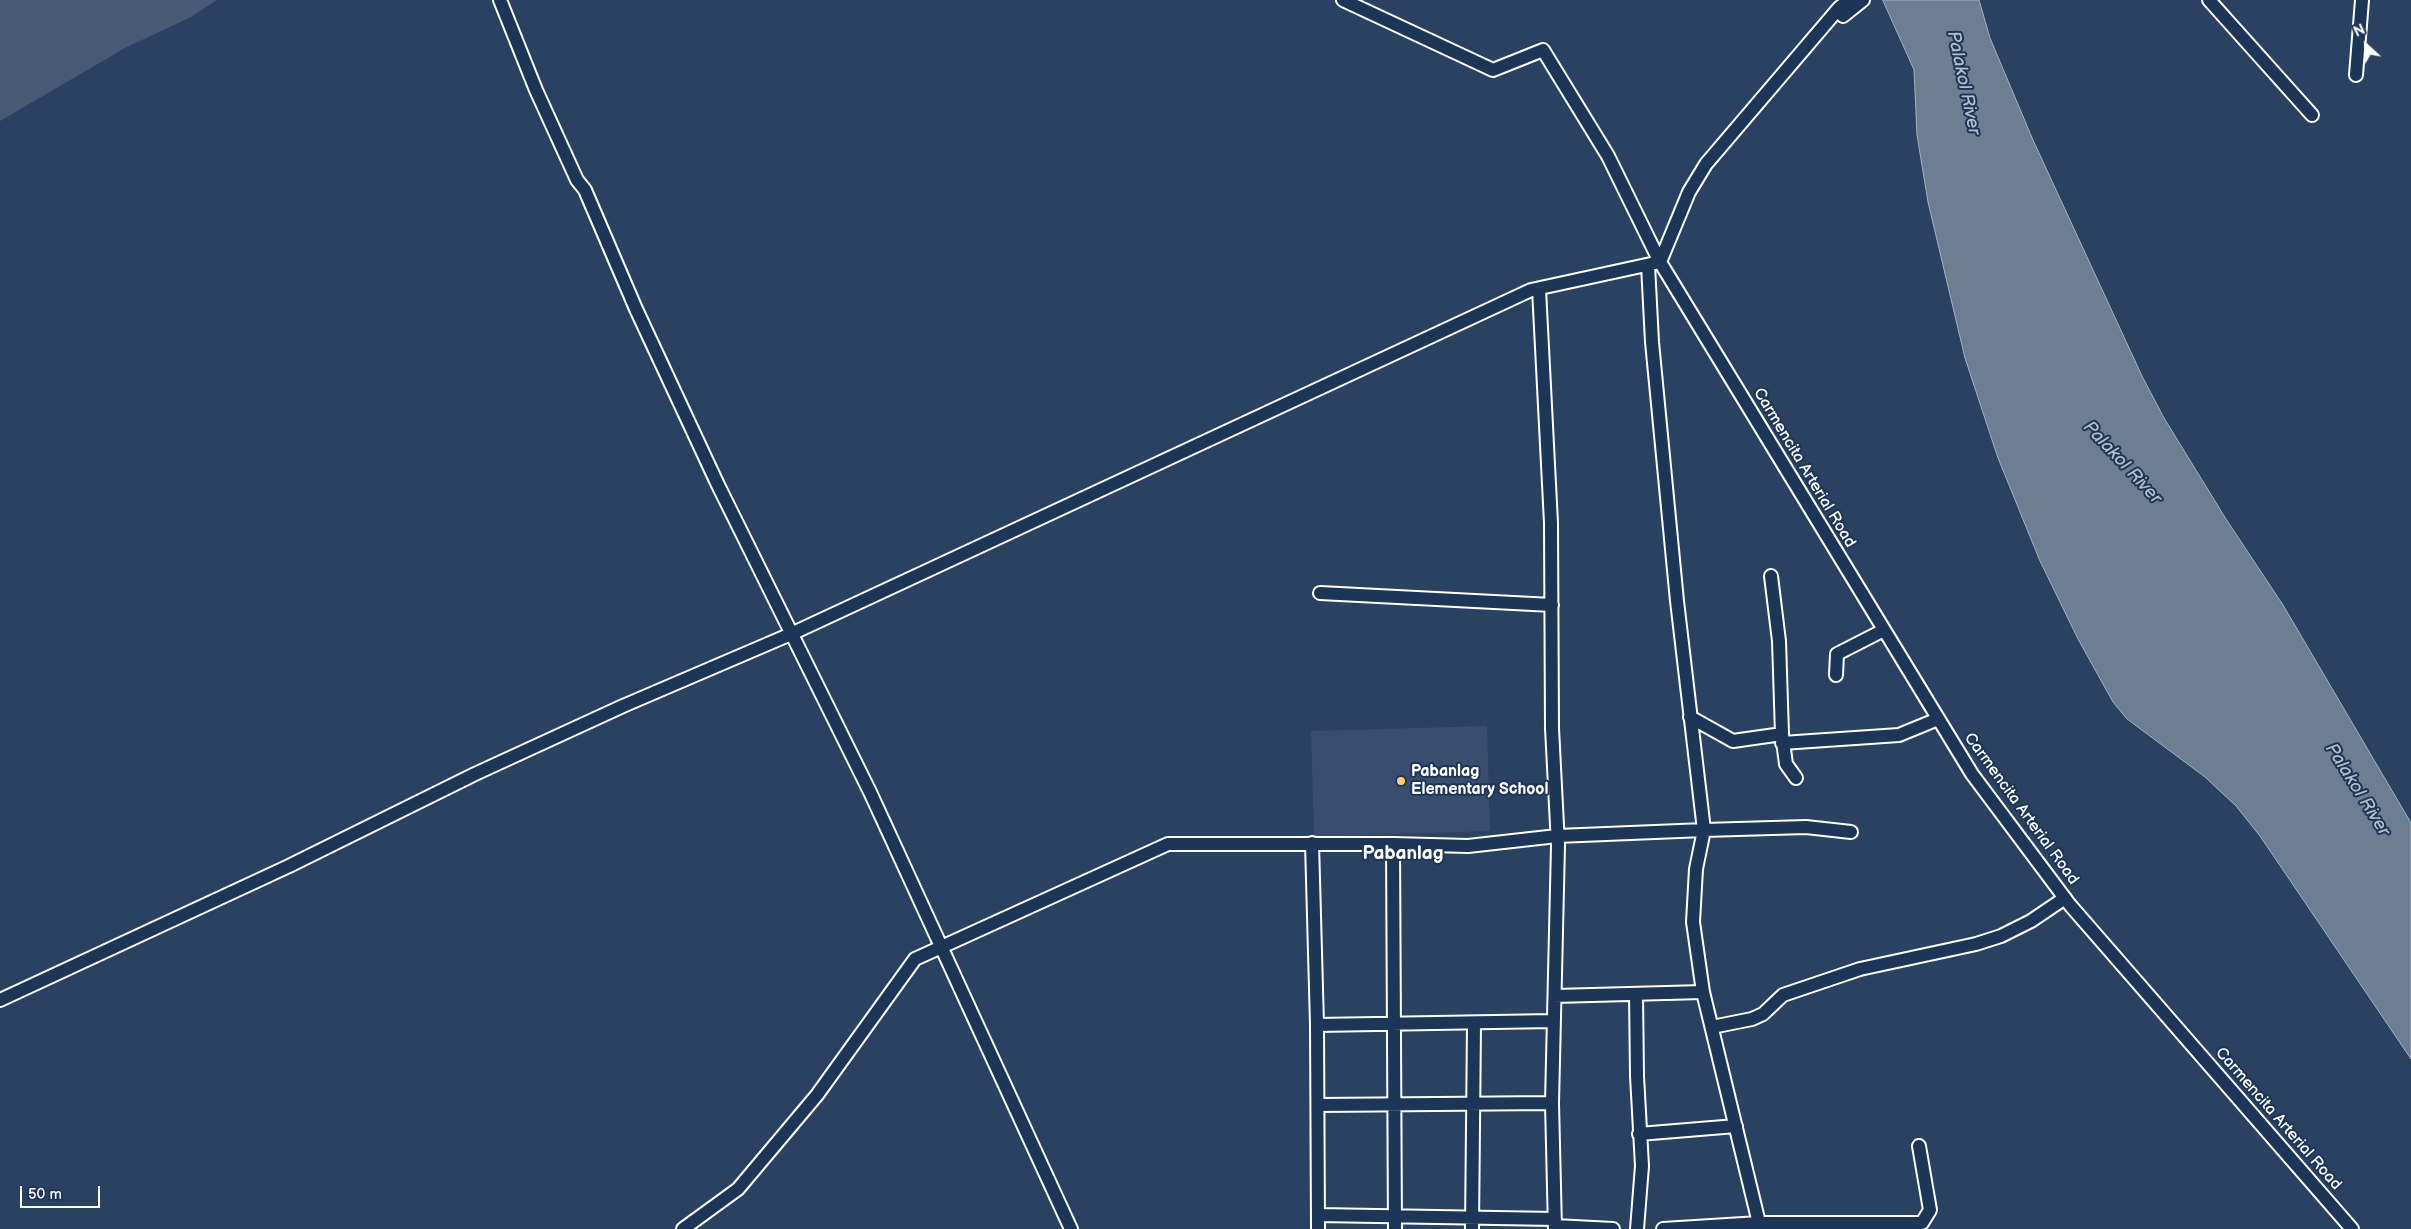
<!DOCTYPE html>
<style>
body{margin:0}
#map{position:relative;width:2411px;height:1229px;overflow:hidden;background:#2a4161;font-family:"Balsamiq Sans",sans-serif}
canvas{display:block}
.north{position:absolute;left:2341px;top:20px;width:50px;height:50px;-webkit-text-stroke:4px #1d3557;paint-order:stroke;rotate:335deg;font-size:14px;font-weight:700;line-height:20px;text-align:center;color:#fff}
.north::after{content:'';display:block;margin:auto;width:18px;height:22px;background:#fff;clip-path:polygon(50% 0,100% 100%,50% 72%,0 100%)}
.scale{position:absolute;left:20px;top:1186px;width:80px;height:22px;box-sizing:border-box;border:2px solid #fff;border-top:0;padding-left:6px;font-size:15px;line-height:18px;white-space:nowrap;color:#fff;-webkit-text-stroke:4px #1d3557;paint-order:stroke}
</style>
<div id="map">
<canvas width="2411" height="1229"></canvas>
<div class="north">N</div>
<div class="scale">50 m</div>
</div>
<script>
const c = document.querySelector('canvas').getContext('2d');
c.lineJoin = 'round';
function fill(path, color) { c.fillStyle = color; c.fill(path, 'evenodd'); }
function strokePath(path, color, width, dash) { c.strokeStyle = color; c.lineWidth = width; c.lineCap = dash ? 'butt' : 'round'; c.setLineDash(dash || []); c.stroke(path); }
function write(font, color, halo, rows, align = 'center') {
  c.font = font + ' "Balsamiq Sans",sans-serif'; c.lineWidth = 4; c.setLineDash([]); c.textBaseline = 'middle'; c.strokeStyle = halo; c.fillStyle = color; for (const [text, x, y, turn = 0] of rows) {
    c.save(); c.translate(x, y); c.rotate((+turn || 0) * Math.PI / 180); c.textAlign = isNaN(turn) ? turn : align; if (halo) c.strokeText(text, 0, 0); c.fillText(text, 0, 0); c.restore();
  }
}
fill(new Path2D(`
 M1487,726L1490,831L1314,837L1311,731Z`), '#394e6c');
fill(new Path2D(`
 M0,0H217L191,17L125,48L0,121Z`), '#465975');
const water = new Path2D(`
 M1883,0H1979L1990,38L2033,140L2142,376L2164,418L2226,519L2283,605L2411,823V1059L2260,836L2236,806L2205,777L2127,719L2113,702L2078,639L2040,561L1998,458L1965,358L1928,202L1917,135L1914,70Z`);
fill(water, '#6d7d92');
strokePath(water, '#a7b1be', 1);
const minor = new Path2D(`
 M500,0L536,90L577,180L585,190L636,309L718,485L870,792L1071,1229
 M1343,0L1493,70L1543,50L1608,156L1660,262L1972,774L2070,905L2352,1229
 M2209,0L2312,115
 M1843,16L1863,0
 M2356,75L2362,0
 M1660,262L1689,192L1706,164L1839,8L1849,0
 M1648,265L1652,342L1677,601L1704,830L1696,869L1693,922L1703,992L1759,1223
 M1539,289L1551,523L1552,728L1558,845L1552,1103L1555,1229
 M1320,593L1552,605
 M1836,675L1837,654L1884,630
 M1690,717L1733,741L1782,734L1779,641L1771,576
 M1782,734L1786,764L1796,778
 M1782,743L1899,735L1938,719
 M1312,843L1317,1025L1318,1229
 M1393,844L1395,1229
 M1636,994L1637,1076L1642,1166L1637,1229
 M1555,996L1703,992
 M0,1000L289,866L475,774L623,706L791,634L1531,290L1660,262
 M1317,1025L1553,1021
 M1712,1027L1752,1019L1763,1014L1783,995L1860,969L1976,944L2001,936L2031,921L2065,898
 M1319,1105L1552,1103
 M1639,1134L1736,1126
 M1318,1215L1555,1219
 M1555,1226L1613,1229
 M683,1229L738,1189L817,1095L915,959L1168,844H1393L1468,846L1557,836L1704,830L1806,827L1851,832
 M1472,1229L1474,1024
 M1663,1229L1759,1223H1922L1930,1210L1919,1146`);
strokePath(minor, '#fff', 16);
strokePath(minor, '#1d3557', 12);
for (const [x, y, r, color] of [
 [1401,781,5,"#ffd166"]
]) { const dot = new Path2D(); dot.arc(x, y, r, 0, 2 * Math.PI); c.fillStyle = color; c.fill(dot); strokePath(dot, '#1d3557', 2); }
write('16px', '#fff', '#1d3557', [
 ["Carmencita Arterial Road",1804,468,59],
 ["Carmencita Arterial Road",2021,809,54],
 ["Carmencita Arterial Road",2278,1119,49]
]);
write('bold 16px', '#fff', '#1d3557', [
 ["Pabanlag",1411,772],
 ["Elementary School",1411,790]
], 'left');
write('italic 18px', '#b6bec8', '#1d3557', [
 ["Palakol River",1963,83,78],
 ["Palakol River",2122,463,47],
 ["Palakol River",2357,790,58]
]);
write('bold 19px', '#fff', '#1d3557', [
 ["Pabanlag",1403,854]
]);
</script>
